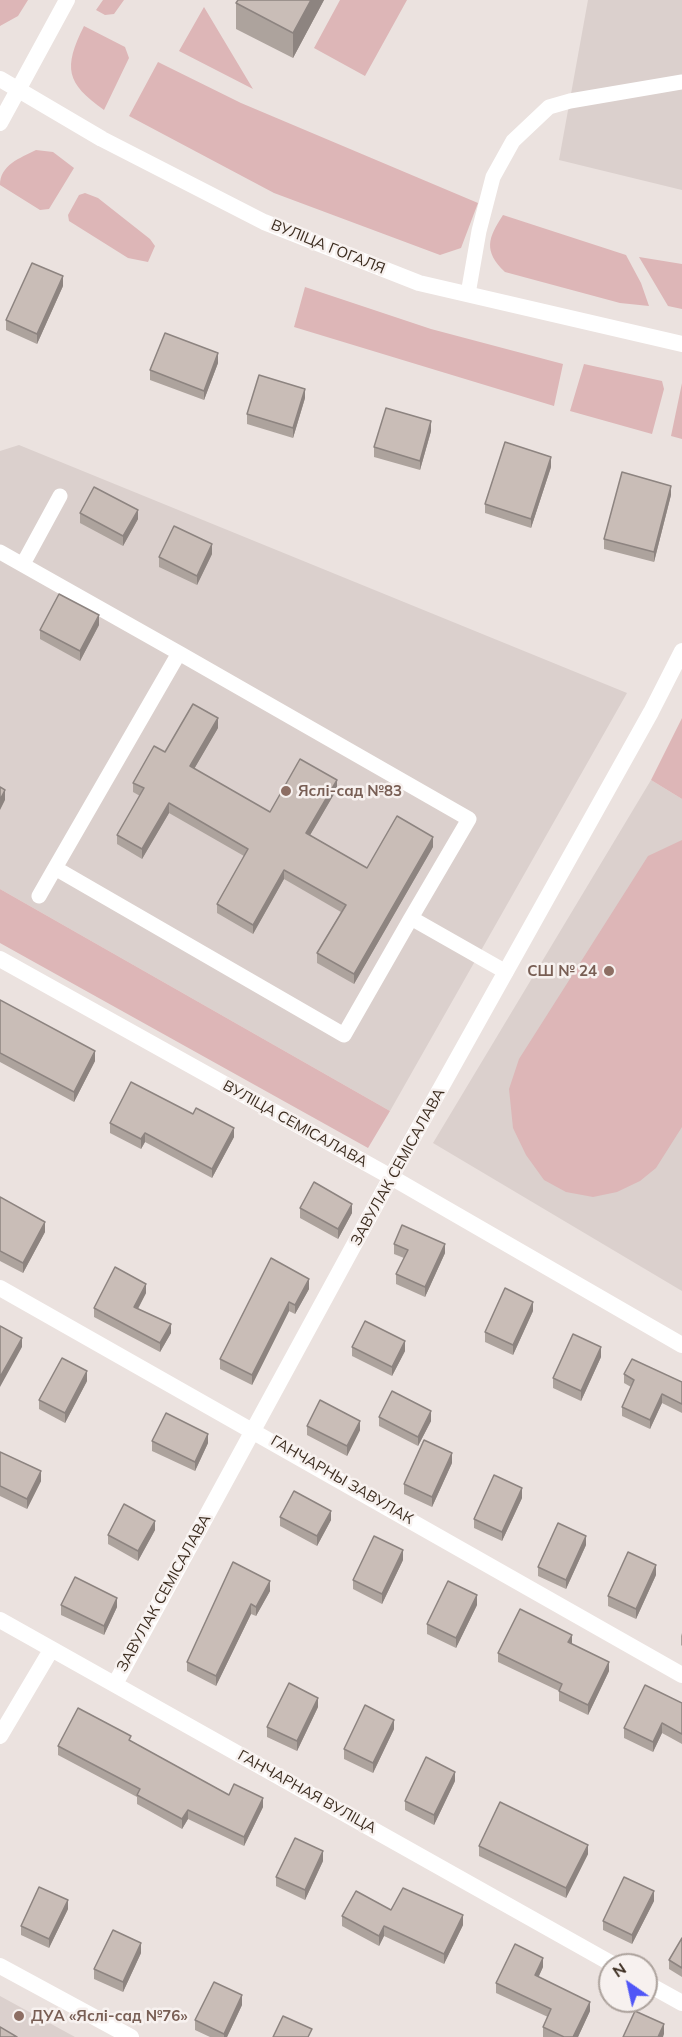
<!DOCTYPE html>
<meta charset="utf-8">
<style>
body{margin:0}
#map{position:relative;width:682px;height:2037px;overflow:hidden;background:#ebe2df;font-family:Mulish,sans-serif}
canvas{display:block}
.north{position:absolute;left:598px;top:1953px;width:60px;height:60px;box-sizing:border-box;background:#f7f1ef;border:2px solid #aca29c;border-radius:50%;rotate:326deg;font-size:16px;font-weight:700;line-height:24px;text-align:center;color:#3b2c1f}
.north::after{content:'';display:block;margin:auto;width:21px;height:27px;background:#5056f7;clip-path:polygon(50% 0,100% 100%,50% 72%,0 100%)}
</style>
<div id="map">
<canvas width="682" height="2037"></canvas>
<div class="north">N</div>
</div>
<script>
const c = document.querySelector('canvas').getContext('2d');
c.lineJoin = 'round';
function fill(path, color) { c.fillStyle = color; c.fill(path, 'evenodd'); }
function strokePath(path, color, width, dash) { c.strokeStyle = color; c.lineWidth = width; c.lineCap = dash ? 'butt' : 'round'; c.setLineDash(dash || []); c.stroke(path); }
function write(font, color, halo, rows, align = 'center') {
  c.font = font + ' Mulish,sans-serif'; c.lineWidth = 5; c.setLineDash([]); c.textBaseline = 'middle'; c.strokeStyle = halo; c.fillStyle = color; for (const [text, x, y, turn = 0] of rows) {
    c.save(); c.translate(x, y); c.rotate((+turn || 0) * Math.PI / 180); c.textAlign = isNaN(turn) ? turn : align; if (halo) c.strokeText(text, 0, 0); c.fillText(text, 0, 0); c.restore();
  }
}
fill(new Path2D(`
 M588,0H682V190L559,160Z
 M19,445L627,693L390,1111L0,889V451Z
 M651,780L682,799V1291L433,1143Z
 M0,1996L75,2037H0Z`), '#dbd0cd');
fill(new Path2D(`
 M0,0H28L18,16L0,26Z
 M103,0H124L114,14L105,15L96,10Z
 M340,0H407L365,76L314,48Z
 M204,7L253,89L179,51Z
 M84,26L125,47L129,58L104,110C66,83 63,68 84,26Z
 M158,62L241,103L478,203L461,248L440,255L274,193L129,116Z
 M36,150L53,152L74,168L49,209L40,210L0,185C0,165 20,158 36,150Z
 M85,193L98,198L150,239L155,246L148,262L128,258L69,221L68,215L79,195Z
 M503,215L626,255L641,283L649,306L620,303L505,272C483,251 488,238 503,215Z
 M639,257L682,264V309L668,306Z
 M305,287L431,329L563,364L554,406L294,327Z
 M584,364L662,381L664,389L652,434L570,411Z
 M682,383V439L671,436Z
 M682,718V799L651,780Z
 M682,840V1127L656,1168L640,1181L617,1192L593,1197L566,1192L544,1180L526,1155L513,1128L509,1089L519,1059L648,856Z
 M0,889L390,1111L368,1148L0,943Z`), '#ddb6b7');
strokePath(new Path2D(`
 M468,294L479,231L493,177L513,141L549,107L570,101L682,82
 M0,552L179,653L55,868
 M23,564L60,496
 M179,653L469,819L411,918
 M39,896L55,868L344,1035L411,918L506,972`), '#fff', 15);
strokePath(new Path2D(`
 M0,123L18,90
 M0,959L391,1177L682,1345
 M0,1288L682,1675
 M0,1620L614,1965
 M115,1684L391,1177L651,712L682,651
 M0,1736L51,1650
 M0,1966L131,2037
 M646,1983L682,2003`), '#fff', 16);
strokePath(new Path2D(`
 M0,79L102,139L264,222L419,283L682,344
 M18,90L67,0`), '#fff', 16);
fill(new Path2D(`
 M238,0H324L293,58L236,29V3Z
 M63,286L37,344L6,330V320Z
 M218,363L204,400L150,380V370Z
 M305,398L293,438L247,424V414Z
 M431,431L420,470L374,457V447Z
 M551,467L531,528L485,513V504Z
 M671,495L654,562L604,549V539Z
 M80,513L138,519L123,546L80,523Z
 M212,554L197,585L159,567V557Z
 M99,625L80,661L40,639V630Z
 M218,728L194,769L270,812L337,789L310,835L367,868L433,847L354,984L317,963V953L341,912L284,879L253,934L217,913V904L244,856L169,813L142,859L117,844V835L140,796L133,792V783L165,752Z
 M0,1000L95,1061L74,1102L0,1062Z
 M110,1123L234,1137L212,1178L145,1142L141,1149L110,1133Z
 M0,1197L45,1232L23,1273L0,1261Z
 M300,1208L352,1213L338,1239L300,1218Z
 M394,1244L445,1253L425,1297L396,1284V1274L404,1258L394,1254Z
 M271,1258L309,1289L295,1314L289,1311L252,1385L220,1369V1359Z
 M146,1293L138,1309L171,1333L160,1352L94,1317V1308Z
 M533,1311L513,1355L485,1342V1332Z
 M352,1347L405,1351L392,1376L352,1356Z
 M601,1357L581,1401L553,1388V1378Z
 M624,1374L682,1382V1413L662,1403L650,1429L622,1416V1407L631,1387L624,1383Z
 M87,1381L65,1423L39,1409V1400Z
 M379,1417L431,1421L418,1446L379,1426Z
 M307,1426L360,1430L347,1456L307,1435Z
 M152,1441L208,1443L195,1471L152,1451Z
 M0,1452L41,1481L27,1509L0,1496Z
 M452,1463L432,1507L404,1494V1484Z
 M522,1498L502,1541L474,1528V1519Z
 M280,1517L331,1520L317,1546L280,1526Z
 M155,1530L138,1561L108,1544V1535Z
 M586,1545L566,1589L538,1576V1567Z
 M403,1560L382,1604L353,1589V1580Z
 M233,1562L270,1591L256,1616L251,1614L216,1686L187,1671V1662Z
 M656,1575L636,1619L608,1606V1596Z
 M61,1605L117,1607L104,1635L61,1615Z
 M477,1605L456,1648L427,1634V1624Z
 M682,1633V1646L681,1645V1636Z
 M572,1644L609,1671L588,1715L559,1701V1691L498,1662V1653Z
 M682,1703V1744L662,1733L653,1752L624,1738V1728Z
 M318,1707L297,1751L267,1737V1727Z
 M394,1729L373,1773L344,1759V1749Z
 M131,1741L229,1795L263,1807L244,1846L188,1819L182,1829L137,1804V1797L58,1755V1746Z
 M455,1781L434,1825L405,1810V1801Z
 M479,1846L588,1854L566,1898L479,1856Z
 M323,1861L305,1900L276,1886V1877Z
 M654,1901L632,1944L603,1930V1921Z
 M68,1909L49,1948L21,1935V1926Z
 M391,1910L463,1925L444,1964L384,1936L379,1946L342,1926V1916Z
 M682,1938V1977L669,1969V1960Z
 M141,1953L123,1992L94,1979V1969Z
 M543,1967L538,1977L590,2011L578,2037H543V2027L548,2017L496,1993V1983Z
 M242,2005L227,2037H210L195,2030V2020Z`), '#ada39d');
fill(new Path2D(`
 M311,0H324L293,58V33Z
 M63,276V286L37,344V334Z
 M218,353V363L204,400V391Z
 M305,389V398L293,438V428Z
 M431,421V431L420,470V461Z
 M551,457V467L531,528V519Z
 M671,486V495L654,562V552Z
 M138,510V519L123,546V536Z
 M212,544V554L197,585V576Z
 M99,615V625L80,661V651Z
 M218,718V728L190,776V766Z
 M337,780V789L306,842V833Z
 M5,790V800L0,810V800Z
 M169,803V813L142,859V849Z
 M433,837V847L354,984V974Z
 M284,870V879L253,934V925Z
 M95,1051V1061L74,1102V1092Z
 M234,1128V1137L212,1178V1169Z
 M145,1133V1142L141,1149V1139Z
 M352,1204V1213L338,1239V1229Z
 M45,1222V1232L23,1273V1263Z
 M445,1244V1253L425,1297V1287Z
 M309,1279V1289L295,1314V1305Z
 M146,1284V1293L134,1316V1307Z
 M289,1302V1311L252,1385V1375Z
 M533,1302V1311L513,1355V1345Z
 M171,1324V1333L160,1352V1343Z
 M22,1338V1347L0,1387V1377Z
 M405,1341V1351L392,1376V1367Z
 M601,1347V1357L581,1401V1391Z
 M87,1371V1381L65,1423V1413Z
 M662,1394V1403L650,1429V1420Z
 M431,1411V1421L418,1446V1437Z
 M360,1421V1430L347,1456V1446Z
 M208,1434V1443L195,1471V1462Z
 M452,1453V1463L432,1507V1497Z
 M41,1471V1481L27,1509V1499Z
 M522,1488V1498L502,1541V1532Z
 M331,1511V1520L317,1546V1536Z
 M155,1521V1530L138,1561V1551Z
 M586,1536V1545L566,1589V1580Z
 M403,1550V1560L382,1604V1594Z
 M656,1565V1575L636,1619V1609Z
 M270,1581V1591L256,1616V1607Z
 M477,1595V1605L456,1648V1638Z
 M117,1598V1607L104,1635V1626Z
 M251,1604V1614L216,1686V1676Z
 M572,1635V1644L568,1642Z
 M609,1662V1671L588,1715V1705Z
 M318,1698V1707L297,1751V1741Z
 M394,1720V1729L373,1773V1763Z
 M662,1723V1733L653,1752V1742Z
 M455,1772V1781L434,1825V1815Z
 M263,1798V1807L244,1846V1837Z
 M188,1810V1819L182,1829V1819Z
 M588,1845V1854L566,1898V1888Z
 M323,1851V1861L305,1900V1890Z
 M654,1891V1901L632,1944V1935Z
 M68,1900V1909L49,1948V1939Z
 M463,1915V1925L444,1964V1954Z
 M384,1926V1936L379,1946V1936Z
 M141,1943V1953L123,1992V1982Z
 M543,1958V1967L535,1985V1975Z
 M242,1995V2005L227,2037H224V2034Z
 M590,2002V2011L578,2037H573Z
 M664,2024V2034L663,2037H658Z`), '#8d8480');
const building = new Path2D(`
 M238,0H311L293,33L236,3Z
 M32,263L63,276L37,334L6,320Z
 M165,333L218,353L204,391L150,370Z
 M259,375L305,389L293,428L247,414Z
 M386,408L431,421L420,461L374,447Z
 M505,442L551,457L531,519L485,504Z
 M622,472L671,486L654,552L604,539Z
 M94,487L138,510L123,536L80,513Z
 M174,526L212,544L197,576L159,557Z
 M59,594L99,615L80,651L40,630Z
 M193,704L218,718L190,766L270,812L300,759L337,780L306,833L367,868L397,816L433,837L354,974L317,953L346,905L284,870L253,925L217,904L248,849L169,803L142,849L117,835L144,788L133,783L154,746L165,752Z
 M0,787L5,790L0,800Z
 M0,1000L95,1051L74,1092L0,1053Z
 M131,1082L193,1114L196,1108L234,1128L212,1169L145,1133L141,1139L110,1123Z
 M314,1182L352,1204L338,1229L300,1208Z
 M0,1197L45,1222L23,1263L0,1251Z
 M402,1225L445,1244L425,1287L396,1274L408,1250L394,1244Z
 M271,1258L309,1279L295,1305L289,1302L252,1375L220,1359Z
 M115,1267L146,1284L134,1307L171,1324L160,1343L94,1308Z
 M505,1288L533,1302L513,1345L485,1332Z
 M365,1321L405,1341L392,1367L352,1347Z
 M0,1326L22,1338L0,1377Z
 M573,1334L601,1347L581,1391L553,1378Z
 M62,1358L87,1371L65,1413L39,1400Z
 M632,1359L682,1382V1404L662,1394L650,1420L622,1407L634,1380L624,1374Z
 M392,1391L431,1411L418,1437L379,1417Z
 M320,1400L360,1421L347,1446L307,1426Z
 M166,1413L208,1434L195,1462L152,1441Z
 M424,1440L452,1453L432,1497L404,1484Z
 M0,1452L41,1471L27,1499L0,1486Z
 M494,1475L522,1488L502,1532L474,1519Z
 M294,1491L331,1511L317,1536L280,1517Z
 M124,1504L155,1521L138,1551L108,1535Z
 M558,1523L586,1536L566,1580L538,1567Z
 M374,1536L403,1550L382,1594L353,1580Z
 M628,1552L656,1565L636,1609L608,1596Z
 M233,1562L270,1581L256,1607L251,1604L216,1676L187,1662Z
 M75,1577L117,1598L104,1626L61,1605Z
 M448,1581L477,1595L456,1638L427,1624Z
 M520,1609L572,1635L568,1642L609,1662L588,1705L559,1691L562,1684L498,1653Z
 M289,1683L318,1698L297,1741L267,1727Z
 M645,1685L682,1703V1734L662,1723L653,1742L624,1728Z
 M365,1705L394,1720L373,1763L344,1749Z
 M78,1708L131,1736L129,1740L229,1795L234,1784L263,1798L244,1837L188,1810L182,1819L137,1795L140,1789L58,1746Z
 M426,1757L455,1772L434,1815L405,1801Z
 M500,1802L588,1845L566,1888L479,1846Z
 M295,1838L323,1851L305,1890L276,1877Z
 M624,1877L654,1891L632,1935L603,1921Z
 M39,1887L68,1900L49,1939L21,1926Z
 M403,1888L463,1915L444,1954L384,1926L379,1936L342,1916L356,1891L391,1910Z
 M113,1930L141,1943L123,1982L94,1969Z
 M682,1938V1968L669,1960Z
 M515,1944L543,1958L535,1975L590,2002L573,2037H564L543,2027L551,2009L496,1983Z
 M214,1982L242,1995L224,2034L195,2020Z
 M635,2011L664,2024L658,2037H623Z
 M283,2016L312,2029L308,2037H273Z
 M0,2027L17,2037H0Z`);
fill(building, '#c9bdb7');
strokePath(building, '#8d8480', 1.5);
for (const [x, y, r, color] of [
 [286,791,6,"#8d6e63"],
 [609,971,6,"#8d6e63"],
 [19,2016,6,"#8d6e63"]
]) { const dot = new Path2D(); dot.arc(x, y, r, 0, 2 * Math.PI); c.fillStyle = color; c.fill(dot); strokePath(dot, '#f7f1ef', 2); }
write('15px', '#3b2c1f', '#f7f1ef', [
 ["ВУЛІЦА ГОГАЛЯ",328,247,22],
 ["ВУЛІЦА СЕМІСАЛАВА",295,1124,29],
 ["ЗАВУЛАК СЕМІСАЛАВА",398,1167,-61],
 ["ГАНЧАРНЫ ЗАВУЛАК",342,1480,30],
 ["ЗАВУЛАК СЕМІСАЛАВА",164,1593,-61],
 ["ГАНЧАРНАЯ ВУЛІЦА",307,1792,29]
]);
write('bold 15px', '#785e54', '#f7f1ef', [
 ["Яслі-сад №83",298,791],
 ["СШ № 24",597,971,"right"],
 ["ДУА «Яслі-сад №76»",31,2016]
], 'left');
</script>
